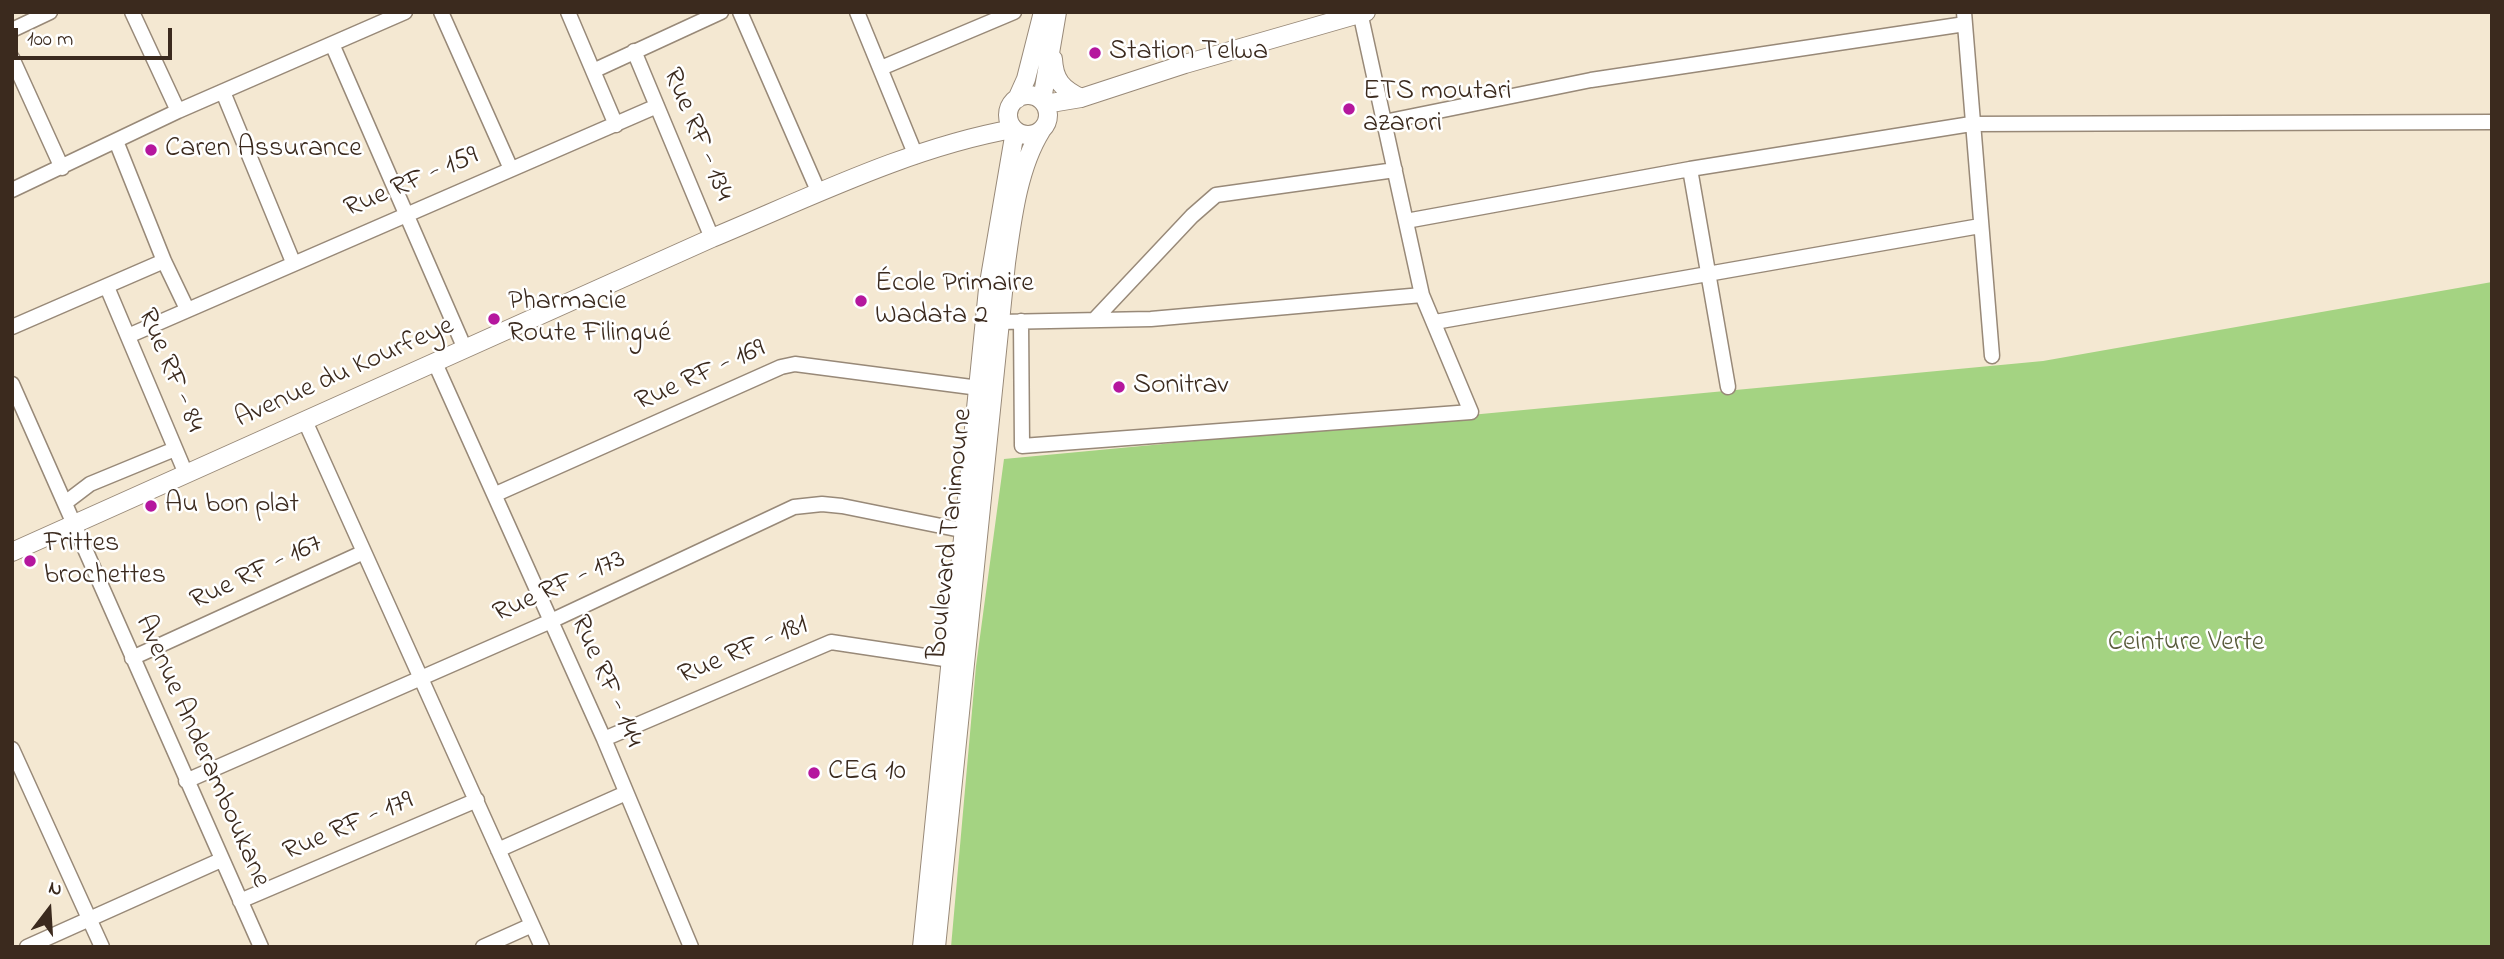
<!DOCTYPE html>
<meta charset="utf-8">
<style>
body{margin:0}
#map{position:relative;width:2504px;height:959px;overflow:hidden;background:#f4e8d2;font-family:"Indie Flower",sans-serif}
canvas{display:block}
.frame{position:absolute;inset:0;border:14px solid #3b2a1e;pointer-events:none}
.north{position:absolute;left:14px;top:875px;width:70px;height:70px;-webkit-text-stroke:5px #fff;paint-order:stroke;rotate:17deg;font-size:19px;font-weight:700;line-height:28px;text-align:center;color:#3b2a1e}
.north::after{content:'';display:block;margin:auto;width:24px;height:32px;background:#3b2a1e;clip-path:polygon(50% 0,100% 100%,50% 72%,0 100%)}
.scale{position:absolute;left:14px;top:28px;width:158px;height:32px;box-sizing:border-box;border:4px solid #3b2a1e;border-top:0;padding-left:9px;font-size:21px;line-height:24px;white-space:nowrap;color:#3b2a1e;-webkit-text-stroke:5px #fff;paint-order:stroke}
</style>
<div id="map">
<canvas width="2504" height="959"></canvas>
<div class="frame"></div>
<div class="north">N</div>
<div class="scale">100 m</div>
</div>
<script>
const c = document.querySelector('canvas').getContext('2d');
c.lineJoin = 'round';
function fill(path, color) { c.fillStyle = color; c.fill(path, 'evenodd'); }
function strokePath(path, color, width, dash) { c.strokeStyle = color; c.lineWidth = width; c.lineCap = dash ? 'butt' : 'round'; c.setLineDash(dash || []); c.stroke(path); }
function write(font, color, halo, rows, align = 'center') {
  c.font = font + ' "Indie Flower",sans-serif'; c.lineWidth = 5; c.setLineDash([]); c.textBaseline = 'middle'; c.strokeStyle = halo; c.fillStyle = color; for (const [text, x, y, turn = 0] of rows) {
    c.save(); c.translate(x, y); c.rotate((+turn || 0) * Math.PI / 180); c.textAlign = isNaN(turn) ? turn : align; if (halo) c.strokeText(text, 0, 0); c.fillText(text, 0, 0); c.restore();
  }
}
fill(new Path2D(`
 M2492,282V947H951L976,666L1004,459L2043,361Z`), '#a4d382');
const minor = new Path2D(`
 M132,12L178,111
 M441,12L511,169
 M568,12L616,125
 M740,12L819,193
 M857,12L916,156
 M1964,12L1992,356
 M12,30L50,12
 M332,44L465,349
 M634,51L712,238
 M12,58L62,168
 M881,68L1014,12
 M593,71L721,12
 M223,92L293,262
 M1384,122L1591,80L1965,24
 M116,141L164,261L187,309
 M1690,169L1728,387
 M12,190L178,111L405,12
 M1406,221L1690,169L1971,124L2492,122
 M107,287L186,474
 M1096,318L1192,216L1216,195L1395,170
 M1021,321L1022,446L1471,412L1422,295L1360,12
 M999,322L1151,319L1422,295
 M1435,322L1980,226
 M12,327L164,261
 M128,336L657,106
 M435,363L604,739L691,947
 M12,384L261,947
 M305,421L542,947
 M496,494L781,367L795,364L979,388
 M65,503L90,484L175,449
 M132,658L364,552
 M604,739L831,642L951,660
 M12,749L102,947
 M186,781L551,621L794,507L822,504L842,506L966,531
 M498,850L626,793
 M240,901L477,800
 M27,947L221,860
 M483,947L532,925`);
const major = new Path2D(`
 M1053,59C1054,80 1062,89 1081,98
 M1008 115a20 20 0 1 1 40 0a20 20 0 1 1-40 0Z
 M1017,99L1026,79L1043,12
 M1042,100L1057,12
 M1045,104L1081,98L1185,64L1366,12
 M12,552L712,238C808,198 911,147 1013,129
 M922,947L988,289L1015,131
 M936,947L1006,263C1012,220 1018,168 1041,131`);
strokePath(minor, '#988978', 17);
strokePath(major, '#988978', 20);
strokePath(minor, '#fff', 14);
strokePath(major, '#fff', 18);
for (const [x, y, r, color] of [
 [1095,53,7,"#b5179e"],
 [1349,109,7,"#b5179e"],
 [151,150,7,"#b5179e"],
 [861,301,7,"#b5179e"],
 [494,319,7,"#b5179e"],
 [1119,387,7,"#b5179e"],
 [151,506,7,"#b5179e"],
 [30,561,7,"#b5179e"],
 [814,773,7,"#b5179e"]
]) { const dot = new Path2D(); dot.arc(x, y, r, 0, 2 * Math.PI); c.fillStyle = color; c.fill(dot); strokePath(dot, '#fff', 2.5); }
write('28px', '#3b2a1e', '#fff', [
 ["Station Telwa",1109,53],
 ["ETS moutari",1363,93],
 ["azarori",1363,125],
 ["Caren Assurance",165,150],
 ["École Primaire",875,285],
 ["Wadata 2",875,317],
 ["Pharmacie",508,303],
 ["Route Filingué",508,335],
 ["Sonitrav",1133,387],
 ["Au bon plat",165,506],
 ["Frittes",44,545],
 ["brochettes",44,577],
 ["CEG 10",828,773]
], 'left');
write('28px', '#3b2a1e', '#fff', [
 ["Rue RF - 134",696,135,67],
 ["Rue RF - 159",412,184,-23],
 ["Rue RF - 84",169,371,67],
 ["Avenue du Kourfeye",345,374,-24],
 ["Rue RF - 169",701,377,-24],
 ["Boulevard Tanimoune",952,534,-84],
 ["Rue RF - 167",257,574,-25],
 ["Rue RF - 173",560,588,-24],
 ["Rue RF - 181",744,652,-23],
 ["Rue RF - 144",605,682,66],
 ["Avenue Anderamboukane",201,752,66],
 ["Rue RF - 179",349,828,-23]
]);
write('28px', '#5a5d3c', '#fff', [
 ["Ceinture Verte",2186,644]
]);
</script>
